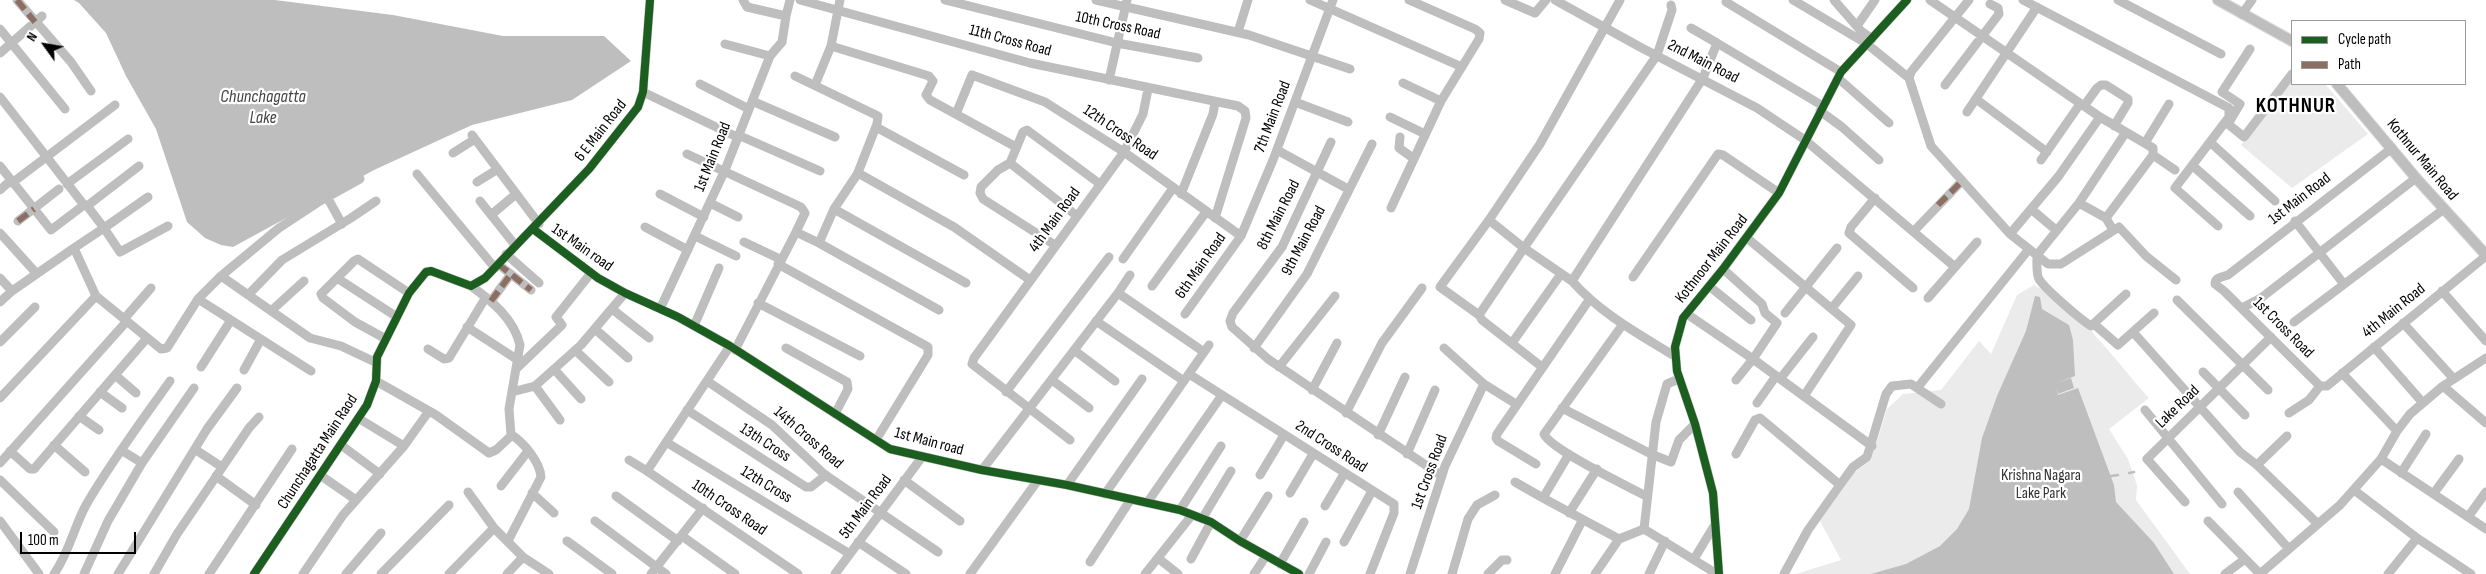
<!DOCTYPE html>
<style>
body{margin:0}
#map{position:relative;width:2486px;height:574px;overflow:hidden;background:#fff;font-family:"Sofia Sans Condensed",sans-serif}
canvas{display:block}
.legend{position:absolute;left:2291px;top:20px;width:175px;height:65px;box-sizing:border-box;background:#fff;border:1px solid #999;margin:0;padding:6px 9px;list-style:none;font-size:15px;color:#000}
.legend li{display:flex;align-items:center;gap:10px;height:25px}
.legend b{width:25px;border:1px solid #999}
.north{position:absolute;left:20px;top:20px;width:50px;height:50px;-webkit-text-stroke:4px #fff;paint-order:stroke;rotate:302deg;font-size:14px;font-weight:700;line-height:20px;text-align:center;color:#000}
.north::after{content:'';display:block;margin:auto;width:18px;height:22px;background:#000;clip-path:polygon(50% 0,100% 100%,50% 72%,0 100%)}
.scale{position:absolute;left:20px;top:532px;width:116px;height:22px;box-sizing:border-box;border:2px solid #000;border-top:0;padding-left:6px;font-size:15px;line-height:18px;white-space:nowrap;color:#000;-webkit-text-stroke:4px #fff;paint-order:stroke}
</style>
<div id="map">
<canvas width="2486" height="574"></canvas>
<ul class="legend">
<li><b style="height:6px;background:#1b5e20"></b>Cycle path</li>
<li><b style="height:6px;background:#8d6e63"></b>Path</li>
</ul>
<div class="north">N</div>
<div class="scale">100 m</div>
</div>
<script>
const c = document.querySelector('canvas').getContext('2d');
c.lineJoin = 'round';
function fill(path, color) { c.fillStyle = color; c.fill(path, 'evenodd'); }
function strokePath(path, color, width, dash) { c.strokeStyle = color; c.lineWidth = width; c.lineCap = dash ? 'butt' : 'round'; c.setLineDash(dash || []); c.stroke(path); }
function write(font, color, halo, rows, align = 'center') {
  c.font = font + ' "Sofia Sans Condensed",sans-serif'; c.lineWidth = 4.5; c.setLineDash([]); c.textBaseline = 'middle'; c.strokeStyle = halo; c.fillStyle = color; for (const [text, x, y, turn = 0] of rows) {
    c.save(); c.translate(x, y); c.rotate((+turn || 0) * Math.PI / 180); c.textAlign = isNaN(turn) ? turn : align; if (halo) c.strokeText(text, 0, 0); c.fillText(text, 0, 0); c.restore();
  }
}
fill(new Path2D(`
 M2292,82L2325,84L2368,134L2292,188L2241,145Z
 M2034,285C2078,306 2116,362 2149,398L2109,429L2128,459L2137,485L2136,500L2190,574H1796L1841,560L1820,521L1855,472L1871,460L1887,409L1903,394L1941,390L1979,341L1991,354L2017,295Z`), '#ebebeb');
fill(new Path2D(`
 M74,0H275L393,15L503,36H604L631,61L572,100L472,125L374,170L233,247L221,245L205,238L187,222L156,129L126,76L106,33L79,3Z
 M2035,296L2040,297L2042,309L2069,325L2073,340L2075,376L2054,384L2071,378L2074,388L2058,394L2055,387L2058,395L2078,388L2114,485L2116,502L2154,543L2174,574H1871L1906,564L1940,546L1957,529L1969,509L1982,438L1997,396L2026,331Z`), '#bebebe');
strokePath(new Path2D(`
 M2129,473L2134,472
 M2111,476L2118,475`), '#bebebe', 2.5);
const major = new Path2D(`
 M2218,0L2292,41
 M2337,84L2416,178L2486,255`);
strokePath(major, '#dbdbdb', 12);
strokePath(new Path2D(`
 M17,0L71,62L91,91
 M743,0L747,7L786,16L790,0
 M800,0L1030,63L1238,106L1245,111L1246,118L1215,218
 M945,0L1117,43L1198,58
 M1096,0L1249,35L1350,69
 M1310,0L1462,67
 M1505,0L1535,13L1546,0
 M1555,0L1640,47L1757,108L1805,140L1955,267
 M1620,0L1540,144L1489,220L1524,248L1657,55L1672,10L1671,5
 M1793,0L1867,44L1909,78
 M1834,0L1861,31L1872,39
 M1930,0L2100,117L2153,148V155L2106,218
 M1969,0L1911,72L1909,78L1931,146L2010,234L2048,264H2061L2119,227L2146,256L2176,280
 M2023,0L2229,108V117L2175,188L2218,226
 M2118,0L2221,54
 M1726,2L1841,72
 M2242,14L2252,0
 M1857,26L1875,0
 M1691,28L1717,43
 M0,29L65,109
 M1238,32L1248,0
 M725,44L770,56
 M831,46L929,76L933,81L926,95L930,100L1016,147
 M2250,49L2222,92L2240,104L2228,124L2244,137L2292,74
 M0,53L42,16
 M795,76L878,116L877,124L857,175
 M1838,78L1889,123
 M1109,80L1127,0
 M1403,83L1441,101
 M700,84L749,109
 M815,85L831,46L840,0
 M1945,85L1999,14L1998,8L1990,4
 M643,92L737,137
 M0,97L84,205
 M1976,99L2047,152
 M752,101L835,137
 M1295,102L1348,122
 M2084,106L2097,88L2101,85H2106L2128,99V103L2114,126
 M1820,111L1842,127L1879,160
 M1967,112L2037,7
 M956,114L972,75L1045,102L1124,152L1241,236
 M1390,117L1425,134
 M876,127L964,175
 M2126,132L2079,203L2037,255C2037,262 2036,274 2039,279C2045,289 2080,319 2091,326L2126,294
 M472,135L539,224
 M738,135L820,171
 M1400,137L1399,148L1413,158
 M1331,142L1282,247L1233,313L1230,321L1232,327L1268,359L1442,476
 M2145,143L2169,104
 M2211,143L2275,201
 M1277,150L1348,189
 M453,153L475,139
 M687,154L801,207L805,213L796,232
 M2153,155L2175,170
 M2041,160L2080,104
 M1010,163L1077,216
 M0,166L51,230L84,205L88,207L104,228L74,248L96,296L161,349L167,348L198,299L221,276L310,338L341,346L377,363
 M2193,166L2250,216
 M417,174L495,268
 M477,182L498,169
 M12,183L115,105
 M67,184L128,139
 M0,190L10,181
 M660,194L704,217
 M1181,194L1213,114L1215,103
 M148,197L104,228L120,252L168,226
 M327,197L342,224
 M1875,198L1851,227L1849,233L1913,288
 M480,201L515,245
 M710,203L738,217
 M2079,203L2106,218L2113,230
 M87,206L139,166
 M1391,208L1441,101L1479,39L1480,33L1475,29L1409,0
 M834,209L966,283
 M2031,209L2056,230
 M491,215L516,194
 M18,221L59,189
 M2295,221L2343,283
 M645,227L688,250
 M533,229L598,278L625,293L678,317L730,346L890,449L982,470L1067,485L1180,510L1211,522L1240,541L1299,574
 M1914,231L1961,182
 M0,233L37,274
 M2010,234L2058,177L2100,117
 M695,236L736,256
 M1747,238L1851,325L1804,396
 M744,242L780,259
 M819,243L939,310
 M1055,245L983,199L980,193L981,187L998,170L1010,163L1023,132L1027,130L1100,184
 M506,254L539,283
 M1123,259L1173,188
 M498,264L531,290
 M778,264L928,347V355L876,440
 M1723,269L1762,304L1765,313L1777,323L1753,359L1872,446
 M221,276L279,228L320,201L360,179
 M1633,277L1718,154L1723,155L1779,193
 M0,278L12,291
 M337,278L397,317
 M471,286C492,301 514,319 520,345L509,409L511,435
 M1152,286L1206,212
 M1709,286L1751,320
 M2442,291L2486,341
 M1118,293L1130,275
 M248,295L282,260L351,218L376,201
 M1928,298L1977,242
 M198,299L311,371
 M2177,300L2268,390
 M491,301L511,274
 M0,302L12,291L74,248
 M758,303L860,356
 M1832,308L1858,276
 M2242,308L2261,298L2416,178
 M612,309L649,338
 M660,309L725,170L770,56L782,42L786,16
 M271,311L304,281
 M1785,313L1837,248
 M1185,314L1241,236L1273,160L1333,0
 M1687,314L1753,359L1736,380
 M1479,315L1440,287L1489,220
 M124,319L151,288
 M1096,321L1184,381
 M2294,322L2444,209
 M2403,323L2454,379
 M1623,324L1544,434C1550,449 1627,486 1646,496
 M2094,324L2118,345L2154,313
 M694,326L719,268
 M467,327L518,360
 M595,329L628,358
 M2133,332L2240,452L2257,465L2318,524
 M386,339L355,322L323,298L321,294L354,261L358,259L409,293
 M0,342L35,307
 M1512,343L1561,274
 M730,346L647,471L798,574
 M2374,347L2423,403
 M786,348L847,382L848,389L835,414
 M1254,348L1307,274L1372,144
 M1444,348L1484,384L1516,404
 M428,349L444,359L449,358L486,297
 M575,350L609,382
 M735,350L796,232L819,243L834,209L858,173L954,227L1030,280
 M1074,350L1115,381
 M1676,357C1639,334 1601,314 1572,281L1703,78L1717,43L1823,106
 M201,367L231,320
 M1279,367L1335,296
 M1542,367L1482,320L1479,315L1524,248L1572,281
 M517,368L562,325L556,317L591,273
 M554,369L581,399
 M244,370L261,339
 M2203,372L2245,415
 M2342,373L2397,431
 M1189,374L1394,504V513L1370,574
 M115,375L136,393
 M1780,379L1813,337
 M1052,380L1089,408
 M376,381L436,415L489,453L496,450L512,435C524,443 540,462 541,477L508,541
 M707,381L772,425L824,474L938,552
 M535,386L560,420
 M2320,386L2224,291L2215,284C2215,277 2222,277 2228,275L2392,148
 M2320,386H2327L2486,256
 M2443,386L2486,423
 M1918,387L2029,249
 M1312,390L1337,343
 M100,392L122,408
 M512,392L535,386L581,345L625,293
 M1006,392L1109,257
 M0,398L96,296
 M1757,403L1776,376
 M1562,408L1651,454L1671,462L1679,440L1695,424
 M687,410L806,487H811L826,475
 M2145,410L2222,504
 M1346,413L1382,343L1422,288
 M2289,413L2309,400L2320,386
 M79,416L99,430
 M358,418L404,446
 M1378,435L1405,377
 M1070,440L972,364L974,358L1124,152L1143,114L1148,89
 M666,442L850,554
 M54,445L85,472
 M341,445L380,474
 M121,450L142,463
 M196,450L222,467
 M10,451L30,469H34L147,338
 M1407,454L1435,390
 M1569,454L1543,498L1619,539
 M1736,454L1755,420L1760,418L1840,485
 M2381,459L2486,529
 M629,460L647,471
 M0,463L127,321
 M1536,464L1498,441L1496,438L1497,434L1589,300
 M2257,465L2287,436
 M982,470L1118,293L1204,352
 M2401,473L2426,434
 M320,475L356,500
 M1260,475L1284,435
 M216,476L256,505
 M0,480L54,532
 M904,480L960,521
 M1515,482L1543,498
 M1067,485L1142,379
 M501,486L528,451
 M2354,490L2417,538
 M468,492L494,528
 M2238,492L2289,549
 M532,493L554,513
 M1290,493L1313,454
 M2434,493L2459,459
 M1105,494L1209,345
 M616,496L678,541
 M2185,502L2147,459L2271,337
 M1147,503L1222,395
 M1325,506L1344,474
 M1180,510L1221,446
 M1569,513L1597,469
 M2468,517L2486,492
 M1202,519L1231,471
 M0,521L39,574
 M595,521L666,574
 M2208,521L2260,574L2340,505L2381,459L2397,431L2410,414L2443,386L2486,358
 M1644,529L1717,574
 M682,536L735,574
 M567,541L612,574
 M1240,541L1268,496
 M858,542L906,574
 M1344,542L1372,491
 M1158,558L1178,574
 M1191,559L1211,522
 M1694,559L1714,526
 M1090,562L1131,499
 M1280,564L1304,522
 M54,574C69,553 74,527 86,505C111,462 141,422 170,381
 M84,574L108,521L142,463L194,388
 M118,574L207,429L237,388
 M154,574L177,534L249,428L259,417
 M209,574L292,449
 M254,574L367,405L376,381L377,357L409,293L426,272L431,271L471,286L485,278L589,169L638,107L643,92L650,0
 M303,574L343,515L404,446L429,411
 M346,574L381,533
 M381,574L449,505
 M449,574L494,528L523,557L549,574
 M507,574L523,557
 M651,574L703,508
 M835,574L922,457
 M970,574L1038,480
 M1145,574L1192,515
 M1254,574L1266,556
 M1309,574L1326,542
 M1410,574L1445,466L1484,384
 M1452,574L1468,519L1477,505L1495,495
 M1488,574L1502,560H1507
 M1555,574L1582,521
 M1595,574L1619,539L1644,529L1656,422L1667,384L1679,379
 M1649,574L1665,541
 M1719,574L1713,493L1695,424L1677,371L1675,347L1683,318L1723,269L1779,193L1841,72L1907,0
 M1784,574L1808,530L1840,485L1853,467L1867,457L1886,394L1892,386L1911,384L1941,404
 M2225,574L2245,559
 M2388,574L2417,538L2471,574`), '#bebebe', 9);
strokePath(major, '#bebebe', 10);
strokePath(new Path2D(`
 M17,0L35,22
 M1938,205L1961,182
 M18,221L34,209
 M498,264L531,290
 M491,301L511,274`), '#8d6e63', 6, [12, 6]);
strokePath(new Path2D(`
 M533,229L598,278L625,293L678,317L730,346L890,449L982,470L1067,485L1180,510L1211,522L1240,541L1299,574
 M254,574L367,405L376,381L377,357L409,293L426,272L431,271L471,286L485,278L589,169L638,107L643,92L650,0
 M1719,574L1713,493L1695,424L1677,371L1675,347L1683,318L1723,269L1779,193L1841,72L1907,0`), '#1b5e20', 8);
write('16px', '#000', '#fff', [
 ["10th Cross Road",1118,26,12],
 ["11th Cross Road",1010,41,15],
 ["2nd Main Road",1703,62,27],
 ["7th Main Road",1273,117,-69],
 ["6 E Main Road",601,131,-52],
 ["12th Cross Road",1120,133,34],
 ["1st Main Road",713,157,-68],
 ["Kothnur Main Road",2422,160,50],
 ["1st Main Road",2300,199,-38],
 ["8th Main Road",1279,215,-63],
 ["4th Main Road",1055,220,-54],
 ["9th Main Road",1304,241,-62],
 ["1st Main road",582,248,35],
 ["Kothnoor Main Road",1712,259,-52],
 ["6th Main Road",1201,266,-55],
 ["4th Main Road",2394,311,-39],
 ["1st Cross Road",2283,328,45],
 ["Lake Road",2178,407,-44],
 ["14th Cross Road",808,438,41],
 ["1st Main road",929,442,15],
 ["13th Cross",765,443,33],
 ["2nd Cross Road",1331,447,33],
 ["Chunchagatta Main Raod",318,452,-57],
 ["1st Cross Road",1430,472,-70],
 ["12th Cross",766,485,31],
 ["5th Main Road",866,507,-53],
 ["10th Cross Road",729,508,34]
]);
write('16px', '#323232', '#fff', [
 ["Krishna Nagara",2041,476],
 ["Lake Park",2041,494]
]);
write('italic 18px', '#434343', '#fff', [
 ["Chunchagatta",263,97],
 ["Lake",263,118]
]);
c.letterSpacing = '1px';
write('bold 21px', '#000', '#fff', [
 ["KOTHNUR",2296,107]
]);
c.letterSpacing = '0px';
</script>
